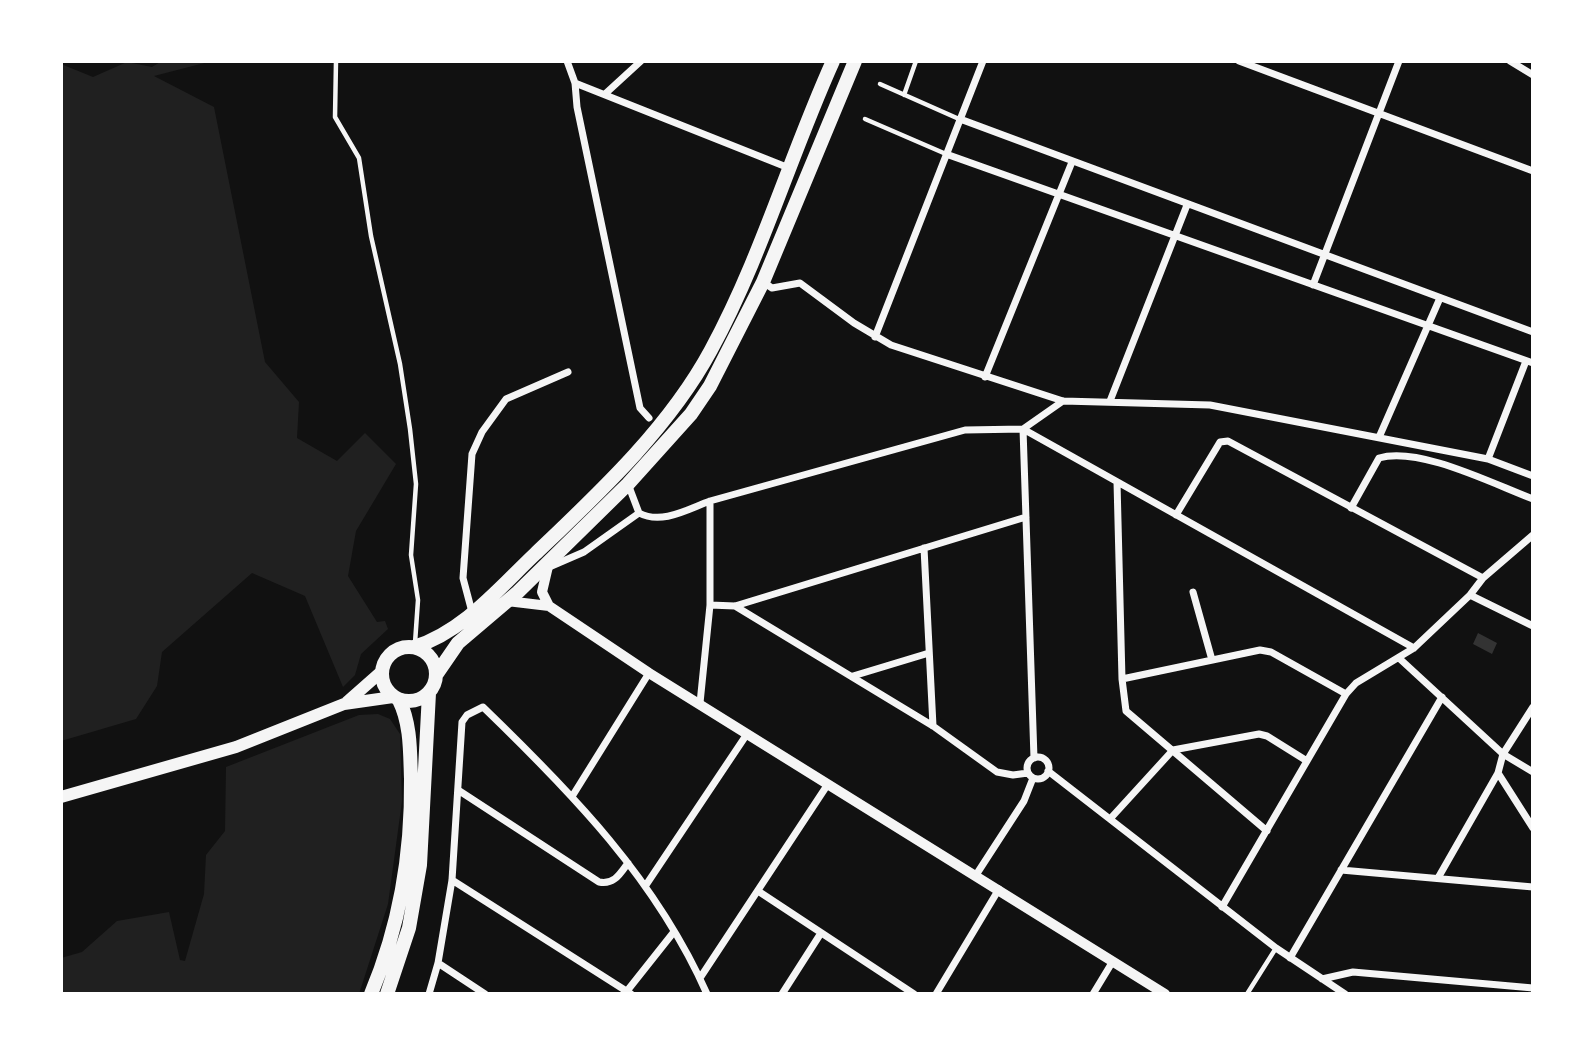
<!DOCTYPE html>
<style>
body{margin:0}
#map{position:relative;width:1594px;height:1055px;overflow:hidden;background:#111;font-family:Signika,sans-serif}
canvas{display:block}
.frame{position:absolute;inset:0;border:63px solid #fff;pointer-events:none}
</style>
<div id="map">
<canvas width="1594" height="1055"></canvas>
<div class="frame"></div>
</div>
<script>
const c = document.querySelector('canvas').getContext('2d');
c.lineJoin = 'round';
function fill(path, color) { c.fillStyle = color; c.fill(path, 'evenodd'); }
function strokePath(path, color, width, dash) { c.strokeStyle = color; c.lineWidth = width; c.lineCap = dash ? 'butt' : 'round'; c.setLineDash(dash || []); c.stroke(path); }
fill(new Path2D(`
 M162,61H212L154,76L214,107L265,362L299,402L297,438L337,461L365,433L396,464L356,531L348,576L377,622L385,621L388,629L361,654L355,675L343,687L305,596L252,573L162,652L157,686L136,719L61,741V64L93,77L127,62L152,67Z
 M378,714L390,719L400,734L402,801L388,904L359,994H61V958L82,952L117,921L169,912L180,960L185,961L204,894L206,855L225,831L226,767L359,715Z`), '#202020');
fill(new Path2D(`
 M1478,633L1497,643L1492,654L1473,644Z`), '#333');
strokePath(new Path2D(`
 M336,61L335,117L359,158L371,236L400,364L410,429L416,484L411,555L418,600L415,643
 M880,84L959,119
 M904,95L916,61
 M865,119L946,154
 M1247,994L1276,948`), '#f5f5f5', 4.5);
strokePath(new Path2D(`
 M567,61L575,83L577,107L640,408L649,418
 M1239,61L1533,171
 M1510,61L1533,75
 M575,83L789,168
 M605,94L641,61
 M960,119L1533,332
 M946,154L1533,363
 M763,282L772,288L800,283L854,323L891,345L1063,401L1210,405L1488,459L1533,476
 M1313,285L1399,61
 M875,337L983,61
 M985,377L1072,162
 M1110,401L1187,205
 M1023,429L1034,758
 M1023,429L1063,401
 M1380,435L1440,298
 M1488,459L1526,361
 M1117,482L1122,679L1126,711L1267,831
 M628,484L639,513C662,525 688,509 710,501L965,430L1023,429L1414,648
 M1351,508L1379,458C1419,446 1493,484 1533,499
 M1176,515L1220,442L1228,441L1483,578
 M924,548L933,726
 M547,568L584,552L639,513
 M1193,592L1212,660
 M1470,595L1533,626
 M710,605L735,606L1026,517
 M735,606L933,726L997,772L1013,775L1028,773
 M472,612L463,578L472,454L482,432L506,399L568,372
 M1400,659L1503,754L1533,772
 M853,676L929,653
 M1122,679L1260,650L1271,652L1346,694
 M700,703L710,605V501
 M1027 768a11 11 0 1 1 22 0a11 11 0 1 1-22 0Z
 M1048,771L1276,948L1345,994
 M1498,773L1533,828
 M458,790L599,882C614,885 620,874 628,863
 M573,795L649,673
 M1110,819L1173,750L1259,734L1267,736L1307,761
 M1341,870L1533,887
 M976,875L1024,801L1033,778
 M1438,878L1498,773L1503,754L1533,707
 M452,880L631,994
 M646,885L747,734
 M758,891L914,994
 M1222,907L1346,694L1356,683L1414,648L1470,595L1483,578L1533,535
 M1290,958L1442,697
 M438,963L485,994
 M700,978L828,784
 M1322,979L1353,972L1533,988
 M627,991L673,933
 M429,994L438,963L452,880L462,722L467,715L483,707C572,793 656,879 707,994
 M782,994L821,933
 M936,994L999,889
 M1093,994L1113,961`), '#f5f5f5', 7);
strokePath(new Path2D(`
 M507,601L549,606L649,673L1165,994
 M549,606L542,592L549,562`), '#f5f5f5', 10);
strokePath(new Path2D(`
 M347,702L381,672
 M61,797L236,747L344,704L393,697`), '#f5f5f5', 12);
strokePath(new Path2D(`
 M382 674a27 27 0 1 1 54 0a27 27 0 1 1-54 0Z
 M414,647C463,632 499,588 535,554C599,493 669,428 711,350C761,258 790,156 833,61
 M436,675L458,643L518,592L628,484L691,414L710,386L763,282L855,61
 M371,994C400,925 412,854 411,779C410,752 411,724 399,700
 M387,994L409,928L420,865L429,693`), '#f5f5f5', 14);
</script>
